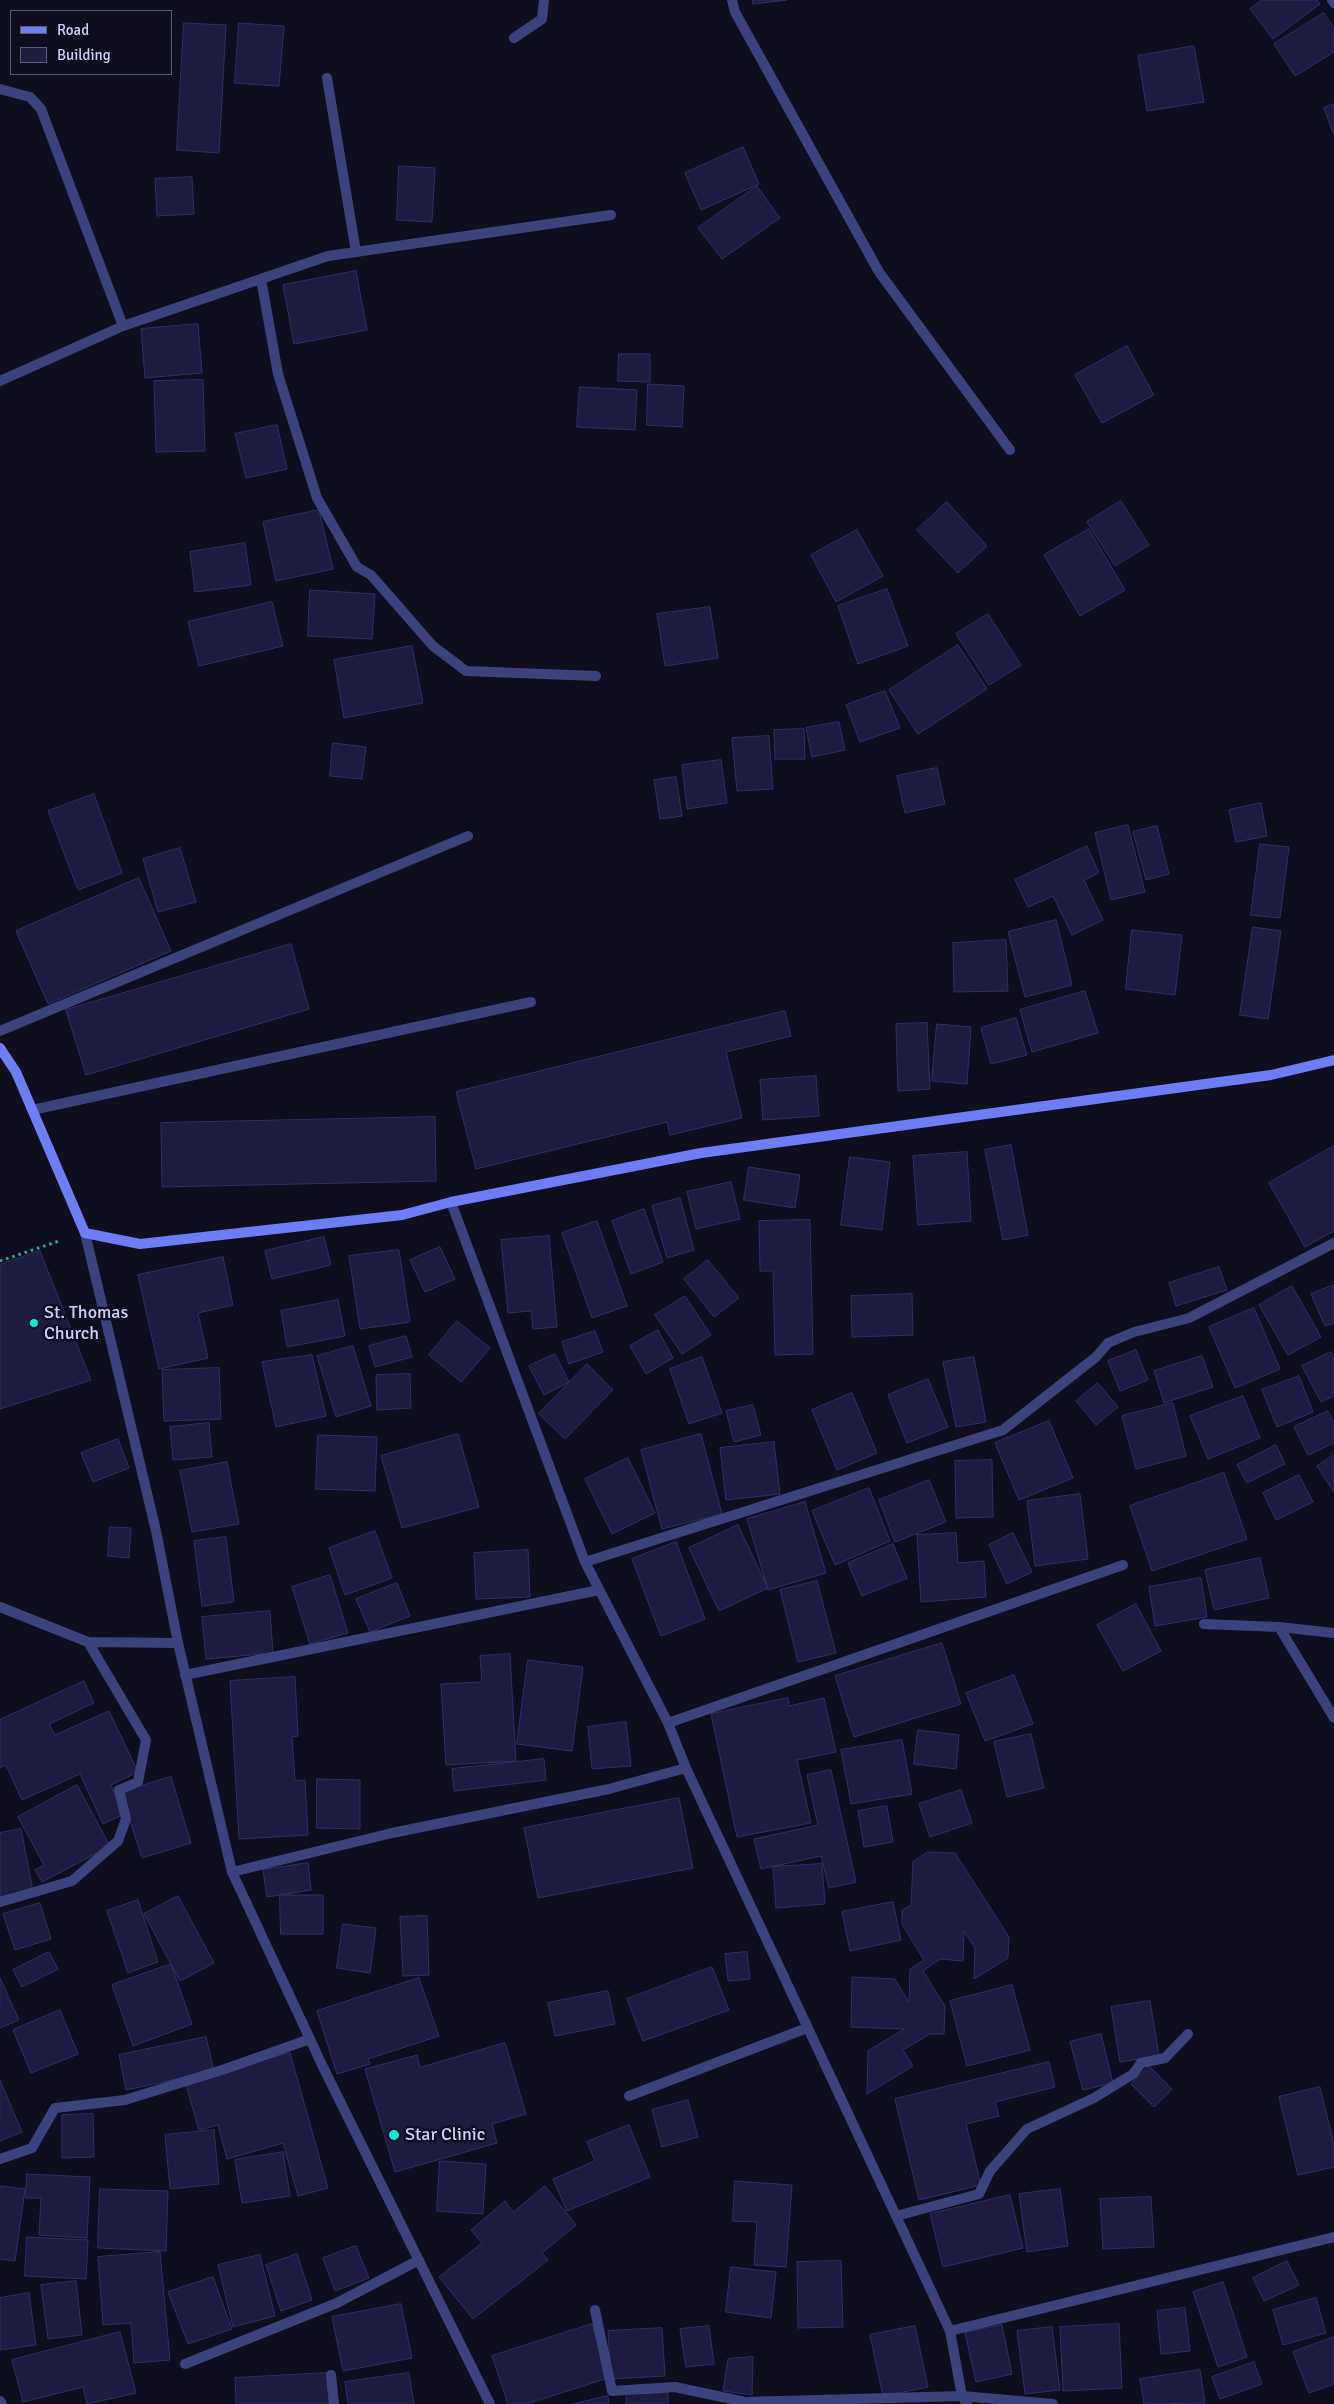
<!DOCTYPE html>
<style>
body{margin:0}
#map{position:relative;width:1334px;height:2404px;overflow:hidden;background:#0e0e1f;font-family:Signika,sans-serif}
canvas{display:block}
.legend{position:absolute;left:10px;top:10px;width:162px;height:65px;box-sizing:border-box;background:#0e0e1f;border:1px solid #5b5c77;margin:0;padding:6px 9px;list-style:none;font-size:15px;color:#cfd1fc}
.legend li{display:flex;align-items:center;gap:10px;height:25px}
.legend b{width:25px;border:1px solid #5b5c77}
</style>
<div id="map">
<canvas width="1334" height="2404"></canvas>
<ul class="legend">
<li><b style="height:6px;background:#6c7df6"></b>Road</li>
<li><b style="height:14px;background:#1d1b3f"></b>Building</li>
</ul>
</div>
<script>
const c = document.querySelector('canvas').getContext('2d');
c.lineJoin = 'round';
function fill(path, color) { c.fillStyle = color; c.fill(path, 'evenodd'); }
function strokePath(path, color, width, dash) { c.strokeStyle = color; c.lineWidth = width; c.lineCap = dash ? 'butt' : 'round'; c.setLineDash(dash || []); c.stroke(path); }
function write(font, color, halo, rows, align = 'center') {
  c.font = font + ' Signika,sans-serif'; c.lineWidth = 5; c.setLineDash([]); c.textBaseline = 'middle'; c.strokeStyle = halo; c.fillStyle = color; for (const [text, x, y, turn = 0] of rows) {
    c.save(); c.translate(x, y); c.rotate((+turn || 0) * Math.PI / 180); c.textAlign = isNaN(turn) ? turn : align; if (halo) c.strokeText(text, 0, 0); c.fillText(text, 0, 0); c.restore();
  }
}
const building = new Path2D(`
 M753,0H787L753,4Z
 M1262,0H1317L1320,4L1273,39L1250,9Z
 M1324,13L1334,28V52L1295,76L1274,44Z
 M184,23L226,25L219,153L177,150Z
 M239,23L284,26L279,86L235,83Z
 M1194,46L1204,102L1147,111L1138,56Z
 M1334,104V135L1324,108Z
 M743,147L759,184L701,210L685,173Z
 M399,166L435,168L432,222L397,220Z
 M192,177L194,214L157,216L155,179Z
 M757,186L780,218L722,259L698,228Z
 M356,271L367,330L294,344L283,285Z
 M198,324L202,373L145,378L141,329Z
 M1127,346L1154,395L1102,423L1075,375Z
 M619,354H650V382L618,381Z
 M203,380L205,451L156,452L154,381Z
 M648,384L684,386L682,427L647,425Z
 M580,387L637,390L635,430L577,427Z
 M277,425L287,469L246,478L235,434Z
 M1121,501L1149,545L1115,566L1087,522Z
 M947,502L987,546L958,573L917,530Z
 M319,510L333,569L276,581L263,522Z
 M1089,529L1125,590L1080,616L1044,555Z
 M857,530L883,576L836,602L811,555Z
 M245,543L251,585L195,592L190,552Z
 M887,589L908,646L858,664L838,606Z
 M310,590L375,594L372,639L308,636Z
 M272,602L283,646L199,666L188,622Z
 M710,607L718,658L665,666L657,614Z
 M988,614L1021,665L989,685L956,634Z
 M958,645L987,689L918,734L889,690Z
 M412,646L423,703L344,718L334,660Z
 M885,691L900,728L860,742L846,705Z
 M839,722L845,750L812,757L806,728Z
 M804,729L805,759H775L774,730Z
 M769,736L773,789L737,791L732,738Z
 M333,743L366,747L362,779L330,776Z
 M721,760L727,803L687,809L682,765Z
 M937,768L945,804L905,813L897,776Z
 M676,777L682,816L660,819L654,780Z
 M94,794L122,873L78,890L48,811Z
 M1261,803L1267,836L1236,842L1229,810Z
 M1128,825L1145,892L1111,900L1095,833Z
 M1157,826L1169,874L1146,880L1133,832Z
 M1260,844L1289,847L1280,918L1251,915Z
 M1087,846L1099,873L1084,880L1103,920L1072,935L1053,896L1028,907L1015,880Z
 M180,848L196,902L158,912L143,859Z
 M139,878L171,951L48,1004L16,931Z
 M1056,920L1072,985L1025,997L1008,932Z
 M1253,927L1281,931L1268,1019L1240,1015Z
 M1132,930L1182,935L1175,995L1126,989Z
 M1006,940L1008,991L954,992L953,943Z
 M291,944L309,1009L86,1075L66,1010Z
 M1085,991L1098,1033L1032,1052L1020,1010Z
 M785,1011L791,1036L726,1052L742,1118L670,1135L667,1122L476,1169L456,1092Z
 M1016,1018L1027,1055L991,1064L981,1028Z
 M927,1023L930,1089L898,1091L896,1024Z
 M937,1024L971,1027L967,1084L932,1081Z
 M816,1076L819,1116L763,1120L760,1080Z
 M435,1117L436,1181L162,1187L161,1123Z
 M1011,1145L1028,1235L1003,1240L985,1150Z
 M1334,1146V1231L1305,1247L1269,1183Z
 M967,1152L971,1221L918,1225L913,1156Z
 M850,1157L890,1162L882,1230L841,1225Z
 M749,1167L800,1175L795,1208L744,1200Z
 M731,1182L740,1219L696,1229L687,1192Z
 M680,1198L694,1250L667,1258L652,1206Z
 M644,1209L663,1262L631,1274L612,1221Z
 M810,1220L813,1354L775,1355L773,1271H760L759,1221Z
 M597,1221L627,1306L592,1318L562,1233Z
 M549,1236L557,1327L533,1329L531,1311L508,1313L501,1240Z
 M324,1237L331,1265L272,1279L265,1251Z
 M440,1247L455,1279L425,1292L410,1260Z
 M399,1250L410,1322L360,1329L349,1256Z
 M40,1251L91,1380L0,1409V1265Z
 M223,1257L233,1305L198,1313L208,1358L159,1369L138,1275Z
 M708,1260L739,1298L714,1317L684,1279Z
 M1219,1267L1227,1290L1176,1306L1169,1283Z
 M1334,1285V1323L1325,1326L1311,1294Z
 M1292,1286L1321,1337L1288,1355L1259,1305Z
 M912,1294L913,1335L852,1337L851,1296Z
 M685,1296L711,1335L682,1354L655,1315Z
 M338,1300L345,1336L287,1347L281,1311Z
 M1254,1308L1280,1369L1235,1388L1209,1327Z
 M457,1321L490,1348L461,1382L429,1355Z
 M658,1330L673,1358L646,1374L630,1346Z
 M595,1331L603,1352L569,1364L562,1342Z
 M406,1336L412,1357L375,1367L369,1346Z
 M353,1346L371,1406L336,1417L317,1356Z
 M1136,1350L1148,1380L1120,1391L1108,1361Z
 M1331,1352L1334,1359V1396L1321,1402L1302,1366Z
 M555,1354L569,1382L544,1395L529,1366Z
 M312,1355L326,1416L276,1427L262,1362Z
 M1202,1356L1213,1387L1164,1403L1154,1371Z
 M702,1357L722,1413L689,1424L670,1369Z
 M974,1357L986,1422L956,1427L943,1362Z
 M587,1364L613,1390L565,1439L539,1414Z
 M219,1368L221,1419L164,1421L162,1370Z
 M410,1374L411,1408L377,1410L376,1375Z
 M1299,1376L1313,1412L1277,1427L1262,1390Z
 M928,1379L948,1427L907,1443L888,1395Z
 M1098,1383L1118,1407L1096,1425L1076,1401Z
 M852,1393L877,1453L837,1470L812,1410Z
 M1243,1396L1260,1438L1208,1459L1190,1416Z
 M1173,1403L1186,1456L1136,1469L1122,1416Z
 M753,1405L761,1435L734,1442L726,1411Z
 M1328,1411L1334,1423V1443L1308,1455L1294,1427Z
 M1049,1421L1073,1478L1019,1500L995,1443Z
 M209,1423L212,1457L173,1460L170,1427Z
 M458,1434L479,1507L402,1528L381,1456Z
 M701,1434L722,1514L662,1529L641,1450Z
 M318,1435L377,1437L375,1491L316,1489Z
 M118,1439L129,1468L93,1482L81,1453Z
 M774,1442L780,1494L726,1500L720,1448Z
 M1276,1445L1285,1464L1247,1483L1237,1465Z
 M1334,1455V1491H1333L1317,1466Z
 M628,1458L655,1513L612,1534L585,1479Z
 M992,1460L993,1517L956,1518L955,1461Z
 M227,1462L239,1524L192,1532L180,1471Z
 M1224,1473L1247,1539L1152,1571L1130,1506Z
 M1299,1475L1313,1502L1276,1520L1263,1493Z
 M929,1480L946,1522L895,1542L879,1500Z
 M869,1488L890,1541L835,1565L812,1511Z
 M1080,1494L1088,1559L1035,1566L1027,1501Z
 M805,1502L826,1573L768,1590L747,1519Z
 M738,1525L768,1588L719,1611L689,1548Z
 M110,1527L131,1528L129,1558L108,1556Z
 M375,1531L392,1578L345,1595L329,1548Z
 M956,1533L958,1563L984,1561L986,1597L921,1602L917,1535Z
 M1013,1533L1032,1572L1007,1584L989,1545Z
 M226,1537L234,1602L202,1606L194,1541Z
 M676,1542L705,1619L661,1636L632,1559Z
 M893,1544L907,1578L862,1596L848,1563Z
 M528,1550L530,1597L476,1599L474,1553Z
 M1260,1558L1269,1598L1214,1610L1205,1570Z
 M330,1575L348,1633L310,1644L292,1587Z
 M1201,1578L1207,1617L1155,1626L1149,1587Z
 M817,1581L836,1653L798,1662L780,1590Z
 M397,1583L410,1616L370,1632L356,1599Z
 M1136,1604L1161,1651L1123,1671L1097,1625Z
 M270,1611L273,1653L206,1659L202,1617Z
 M942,1643L961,1704L854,1737L835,1676Z
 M510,1654L516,1761L446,1765L441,1684L482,1682L480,1656Z
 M528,1660L583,1667L572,1751L517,1744Z
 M1014,1675L1033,1724L985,1741L966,1693Z
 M295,1677L298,1736L292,1737L295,1781L305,1780L308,1835L239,1839L230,1681Z
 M84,1681L94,1703L49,1724L55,1735L109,1711L138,1772L111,1785L124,1814L103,1824L80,1774L22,1800L6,1765L0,1768V1720Z
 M788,1698L789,1706L824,1698L836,1752L797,1760L811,1823L737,1837L711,1714Z
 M626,1722L631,1766L592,1769L588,1727Z
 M918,1730L959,1735L956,1769L914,1764Z
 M1031,1734L1044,1788L1007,1797L994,1742Z
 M902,1740L912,1794L851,1804L841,1750Z
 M544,1759L546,1780L454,1791L452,1769Z
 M831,1770L856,1882L829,1888L821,1856L761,1869L754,1839L818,1825L807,1775Z
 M171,1777L191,1843L142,1858L121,1792Z
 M317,1779L360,1780V1829L317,1828Z
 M77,1785L110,1846L42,1882L35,1870L44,1865L18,1817Z
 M961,1790L972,1823L930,1837L919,1804Z
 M679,1798L693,1868L538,1898L524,1828Z
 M887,1806L893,1842L864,1847L858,1811Z
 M21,1829L33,1891L0,1897V1833Z
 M928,1852L955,1853L1009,1937L1008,1958L974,1979L975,1948L964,1931L963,1961L940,1959L923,1971L945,2006L944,2034H930L903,2050L913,2066L867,2094L868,2051L904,2029L851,2027L852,1977L895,1979L909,2002L910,1969L924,1960L902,1924V1910L911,1905L913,1862Z
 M308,1863L311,1890L267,1897L263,1870Z
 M822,1864L825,1904L776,1908L773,1867Z
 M280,1895H323V1934H281Z
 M178,1896L214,1963L180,1981L144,1914Z
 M138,1900L158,1962L128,1973L107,1911Z
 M893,1902L901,1940L850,1951L842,1912Z
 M40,1903L51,1939L15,1950L3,1914Z
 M427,1916L429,1975L403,1976L400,1917Z
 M343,1924L376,1928L370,1973L337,1968Z
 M49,1952L58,1969L22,1987L13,1970Z
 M747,1952L750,1979L728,1981L725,1954Z
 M171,1964L192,2024L133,2046L112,1985Z
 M712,1967L729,2010L643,2041L627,1999Z
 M0,1978L19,2020L0,2028Z
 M419,1978L439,2036L368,2059L370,2064L337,2074L317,2011Z
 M1012,1985L1030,2050L967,2066L950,2001Z
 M608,1991L615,2024L555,2036L548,2003Z
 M1150,2001L1159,2056L1120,2062L1111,2007Z
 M60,2010L78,2054L31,2073L13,2030Z
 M1101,2034L1113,2083L1083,2090L1070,2042Z
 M206,2037L214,2071L126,2090L119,2055Z
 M505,2043L526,2114L492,2124L497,2143L395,2172L365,2069L417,2055L420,2067Z
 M290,2053L328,2188L298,2196L283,2143L227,2159L218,2125L199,2130L185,2082Z
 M1049,2062L1055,2087L995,2102L999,2116L966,2124L981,2185L919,2200L895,2099Z
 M1149,2066L1172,2089L1154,2107L1131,2084Z
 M0,2080L22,2132L0,2141Z
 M1320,2087L1334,2145V2167L1298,2175L1279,2097Z
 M688,2100L698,2137L662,2147L652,2110Z
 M93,2114L94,2157L62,2158V2115Z
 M629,2125L650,2177L567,2211L553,2179L595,2161L587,2142Z
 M214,2130L219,2184L170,2189L165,2135Z
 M283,2152L290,2196L242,2203L235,2160Z
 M440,2161L486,2164L483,2214L437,2211Z
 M27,2174L90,2177L87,2238L39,2235L41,2198H26Z
 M735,2181L792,2185L786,2267L754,2265L757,2222L733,2221Z
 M0,2186L25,2189L15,2261L0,2259Z
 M545,2186L576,2225L542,2253L548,2260L473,2319L439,2277L482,2243L471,2230L505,2201L513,2212Z
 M100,2189L168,2191L166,2251L98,2248Z
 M1060,2189L1068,2246L1027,2252L1019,2194Z
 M1010,2195L1023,2248L943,2267L930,2214Z
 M1151,2197L1154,2247L1103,2249L1100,2199Z
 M27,2237L88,2240L86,2279L25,2276Z
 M356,2246L369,2278L335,2291L323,2258Z
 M160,2252L170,2360L134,2363L131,2323L103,2325L98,2257Z
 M297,2254L312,2300L281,2311L266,2265Z
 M260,2255L275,2316L233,2327L218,2265Z
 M841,2261L843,2327L798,2328L797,2262Z
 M1287,2261L1299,2285L1264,2301L1253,2278Z
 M731,2267L776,2272L771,2318L726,2312Z
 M213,2277L232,2329L188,2344L168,2292Z
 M76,2281L82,2335L48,2339L41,2285Z
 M1223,2282L1247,2357L1218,2367L1193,2292Z
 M29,2293L36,2345L0,2350V2298Z
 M1316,2298L1326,2333L1283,2345L1273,2310Z
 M401,2304L412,2358L343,2371L332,2317Z
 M1185,2308L1190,2351L1161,2354L1157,2311Z
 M592,2324L608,2378L527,2404H508L492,2356Z
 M1119,2324L1122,2388L1063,2391L1060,2327Z
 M1002,2325L1012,2374L976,2382L965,2333Z
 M709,2326L714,2364L686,2367L680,2329Z
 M915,2326L928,2387L883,2396L870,2335Z
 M1052,2327L1060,2390L1025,2394L1017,2331Z
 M662,2328L665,2376L611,2379L608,2331Z
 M120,2332L136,2393L87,2404L83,2387L23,2402L12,2360Z
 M1334,2337V2384L1309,2393L1293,2352Z
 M753,2357L752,2395L723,2391L728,2359Z
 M1254,2362L1262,2384L1220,2399L1212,2377Z
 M1200,2370L1205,2403L1144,2404L1140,2379Z
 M327,2373L329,2404H236L235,2378Z
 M409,2373L414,2404H348L345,2382Z
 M668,2393V2404H626V2394Z
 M608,2396L609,2404H573Z`);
fill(building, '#1d1b3f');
strokePath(building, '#312f6a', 1);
strokePath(new Path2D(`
 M0,1261L59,1241`), '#35aa92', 3, [2.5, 4]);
strokePath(new Path2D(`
 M732,0L735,12L879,272L1010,450
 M1332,0L1334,3
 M514,38L542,19L544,0
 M327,78L356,252
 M0,89L30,97L41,109L123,326
 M261,279L278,374L317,498L357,567L371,575L433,646L466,671L596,676
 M0,381L123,326L328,256L611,215
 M0,1031L468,836
 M32,1110L531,1002
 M451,1202L585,1562L668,1723L686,1768L950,2331L962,2396L967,2404
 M85,1233L156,1531L178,1643L232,1872L323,2067L490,2404
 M585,1562L1003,1430L1096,1357L1108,1343L1134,1332L1189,1318L1334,1243
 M0,1607L88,1642L178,1643
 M1204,1624L1279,1627L1334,1633
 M1279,1627L1334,1718
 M185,1675L599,1590
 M668,1723L1123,1565
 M232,1872L392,1833L609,1789L686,1768
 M0,1902L72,1881L118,1841L126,1819L119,1790L138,1782L146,1740L88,1642
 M629,2096L807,2028
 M0,2159L32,2148L55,2108L125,2100L225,2069L310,2039
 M896,2216L979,2194L990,2171L1027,2129L1094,2098L1133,2074L1141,2063L1165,2058L1188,2034
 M595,2310L612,2391L675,2387L745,2402L962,2396L1053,2404
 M950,2331L1334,2237
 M185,2364L337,2303L419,2260
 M331,2375L334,2404
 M0,2401L2,2404`), '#3c437c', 10);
strokePath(new Path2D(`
 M0,1048L16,1072L85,1233L140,1244L402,1215L451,1202L701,1153L1271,1075L1334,1060`), '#6c7df6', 10);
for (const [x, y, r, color] of [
 [34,1323,5,"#0ee9de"],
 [394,2135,6,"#0ee9de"]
]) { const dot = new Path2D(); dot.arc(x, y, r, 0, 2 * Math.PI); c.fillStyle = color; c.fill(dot); strokePath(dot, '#0e0e1f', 2); }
write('18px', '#cfd1fc', '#0e0e1f', [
 ["St. Thomas",44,1313],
 ["Church",44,1334],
 ["Star Clinic",405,2135]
], 'left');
</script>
